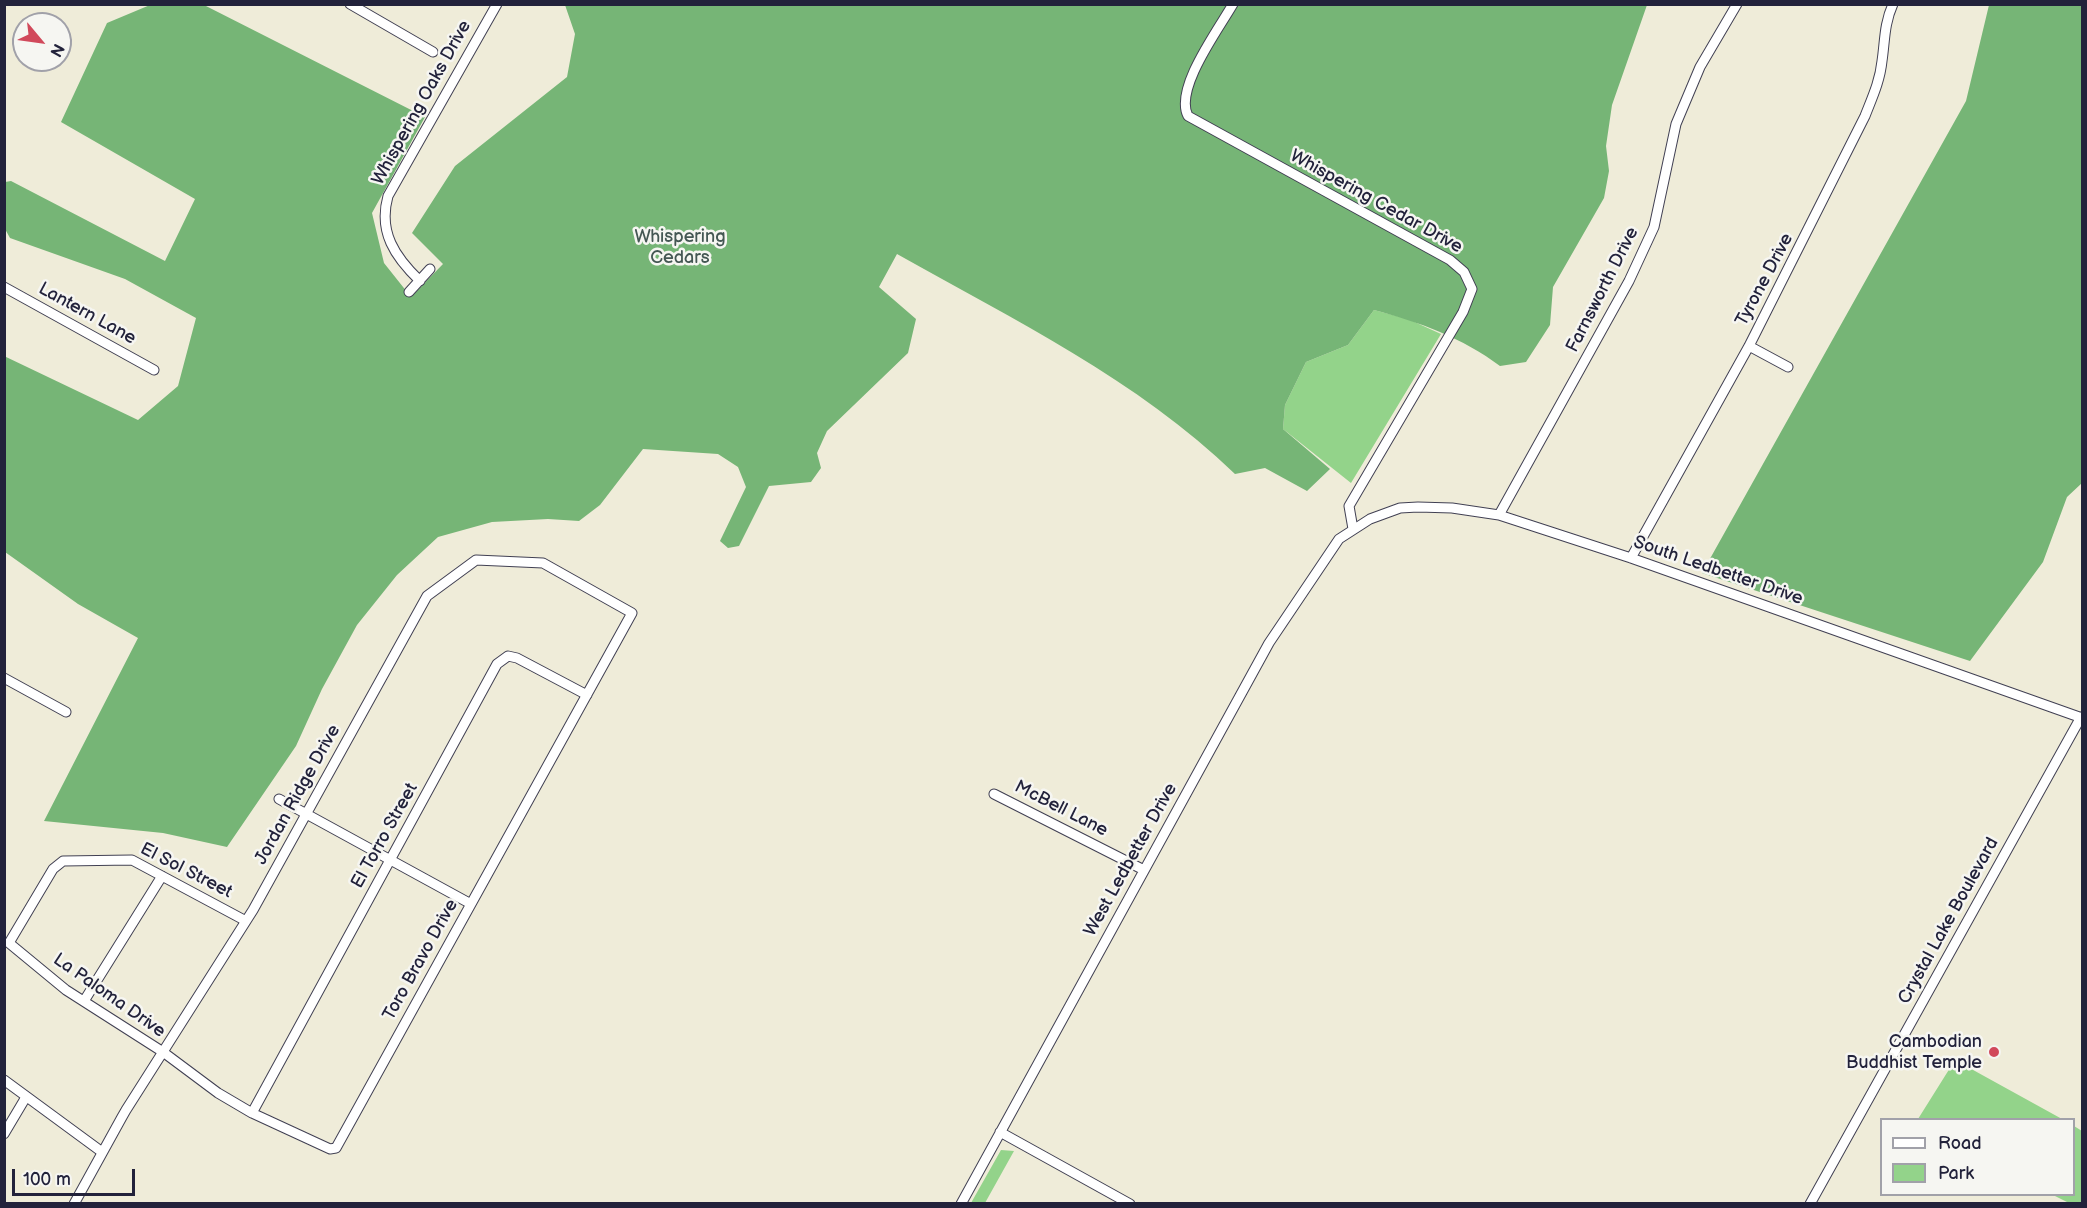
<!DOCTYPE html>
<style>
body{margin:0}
#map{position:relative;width:2087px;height:1208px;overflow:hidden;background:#efecd9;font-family:"Balsamiq Sans",sans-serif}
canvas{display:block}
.frame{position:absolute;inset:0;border:6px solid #22223b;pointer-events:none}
.legend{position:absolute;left:1880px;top:1118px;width:195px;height:78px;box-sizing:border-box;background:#f6f6f2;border:2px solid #a1a1a9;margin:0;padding:8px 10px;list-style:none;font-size:18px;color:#22223b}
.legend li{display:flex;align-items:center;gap:12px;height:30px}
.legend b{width:30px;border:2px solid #a1a1a9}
.north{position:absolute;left:12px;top:12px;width:60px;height:60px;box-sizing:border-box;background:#f6f6f2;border:2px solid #a1a1a9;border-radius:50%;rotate:119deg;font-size:16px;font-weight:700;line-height:24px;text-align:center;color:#22223b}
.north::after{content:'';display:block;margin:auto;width:21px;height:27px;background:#d1495b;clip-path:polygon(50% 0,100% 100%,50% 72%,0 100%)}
.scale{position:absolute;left:12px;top:1169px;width:123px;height:27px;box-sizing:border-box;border:3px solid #22223b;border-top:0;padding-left:8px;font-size:18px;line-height:21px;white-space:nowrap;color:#22223b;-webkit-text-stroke:4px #f6f6f2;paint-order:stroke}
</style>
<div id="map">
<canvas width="2087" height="1208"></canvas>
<div class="frame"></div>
<ul class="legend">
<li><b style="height:8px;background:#fff"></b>Road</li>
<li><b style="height:16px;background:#93d38a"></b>Park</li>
</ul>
<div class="north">N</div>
<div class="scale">100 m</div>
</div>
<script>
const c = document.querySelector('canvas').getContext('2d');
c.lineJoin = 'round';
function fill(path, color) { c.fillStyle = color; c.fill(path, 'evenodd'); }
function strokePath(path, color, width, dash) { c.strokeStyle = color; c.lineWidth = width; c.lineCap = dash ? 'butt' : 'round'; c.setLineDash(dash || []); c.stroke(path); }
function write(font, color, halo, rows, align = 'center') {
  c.font = font + ' "Balsamiq Sans",sans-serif'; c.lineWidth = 5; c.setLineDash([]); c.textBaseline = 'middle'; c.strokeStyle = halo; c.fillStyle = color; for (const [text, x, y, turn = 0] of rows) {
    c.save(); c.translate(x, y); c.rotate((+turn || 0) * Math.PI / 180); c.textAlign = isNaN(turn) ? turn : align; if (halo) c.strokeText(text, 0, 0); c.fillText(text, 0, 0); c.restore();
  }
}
fill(new Path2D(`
 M1374,310L1408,319L1441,334L1351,483L1283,429L1285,405L1306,362L1348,345Z
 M1955,1060L2062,1119H1918Z
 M2074,1126L2082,1131V1203H2069L2053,1195L2074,1194Z
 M1001,1150L1014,1151L985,1203H971Z`), '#93d38a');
fill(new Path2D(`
 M150,5H204L425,117L372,213L384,263L411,297L443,264L412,233L455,166L567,77L575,34L565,5H1647L1612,105L1606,146L1609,171L1604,198L1553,287L1550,325L1526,362L1500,366C1463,338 1419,322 1374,310L1348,345L1306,362L1285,405L1283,429L1330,469L1307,491L1265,468L1235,474C1138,380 1014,320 897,254L879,287L916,319L908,353L827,431L817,453L821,468L811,482L769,486L739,546L728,548L720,541L746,487L738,467L718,454L643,449L600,505L579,521L548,519L492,522L438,537L397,575L357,625L322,689L296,746L227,847L163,833L44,821L138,638L78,604L5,552L4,356L138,420L178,386L196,318L125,279L10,238L5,229V182L11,181L165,261L195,199L61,122L107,23Z
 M1989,5H2082V483L2067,497L2043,562L1970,661L1702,573L1966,101Z`), '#76b576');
const minor = new Path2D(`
 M350,4L433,52
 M1233,4C1218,30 1174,89 1188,116L1450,260L1464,272L1472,289L1463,312L1349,506L1353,529
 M420,281C395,257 378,232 388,196L497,4
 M4,287L154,370
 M409,292L430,269
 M1749,346L1788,367
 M1499,515L1629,281L1654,227L1676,124L1700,67L1737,4
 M1631,558L1749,346L1865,116C1872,98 1880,81 1882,61C1885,41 1884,24 1893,4
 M4,678L66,712
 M994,794L1144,870
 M279,799L471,904
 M84,1001L162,876
 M4,1080L102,1152
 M252,1113L497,664L508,656L517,658L587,695
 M1000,1132L1130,1204
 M4,1134L26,1097
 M74,1204L122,1117L126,1110L246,921L253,910L427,596L476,560L543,563L632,613L336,1148L330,1149L252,1113L218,1093L163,1052L66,990L9,943L53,869L63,861L132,860L246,921
 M961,1204L1269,643L1339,539L1370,519L1400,508L1418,507L1452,508L1499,515L1631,558L2082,718
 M1810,1204L2081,717`);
strokePath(minor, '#414053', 11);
strokePath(minor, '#fff', 9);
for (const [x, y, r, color] of [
 [1994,1052,6,"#d1495b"]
]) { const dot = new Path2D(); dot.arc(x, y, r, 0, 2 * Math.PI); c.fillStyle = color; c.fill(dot); strokePath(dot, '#f6f6f2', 2); }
write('18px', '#22223b', '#f6f6f2', [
 ["Whispering Oaks Drive",422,103,-61],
 ["Whispering Cedar Drive",1376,202,29],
 ["Tyrone Drive",1765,280,-62],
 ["Farnsworth Drive",1603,290,-63],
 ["Lantern Lane",87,314,29],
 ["South Ledbetter Drive",1718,571,19],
 ["Jordan Ridge Drive",298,795,-61],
 ["McBell Lane",1061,809,27],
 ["El Torro Street",385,836,-61],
 ["West Ledbetter Drive",1131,860,-61],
 ["El Sol Street",186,871,27],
 ["Crystal Lake Boulevard",1949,921,-61],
 ["Toro Bravo Drive",421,960,-61],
 ["La Paloma Drive",109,996,35]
]);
write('18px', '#445753', '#f6f6f2', [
 ["Whispering",680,237],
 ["Cedars",680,258]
]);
write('18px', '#22223b', '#f6f6f2', [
 ["Cambodian",1982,1042],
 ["Buddhist Temple",1982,1063]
], 'right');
</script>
